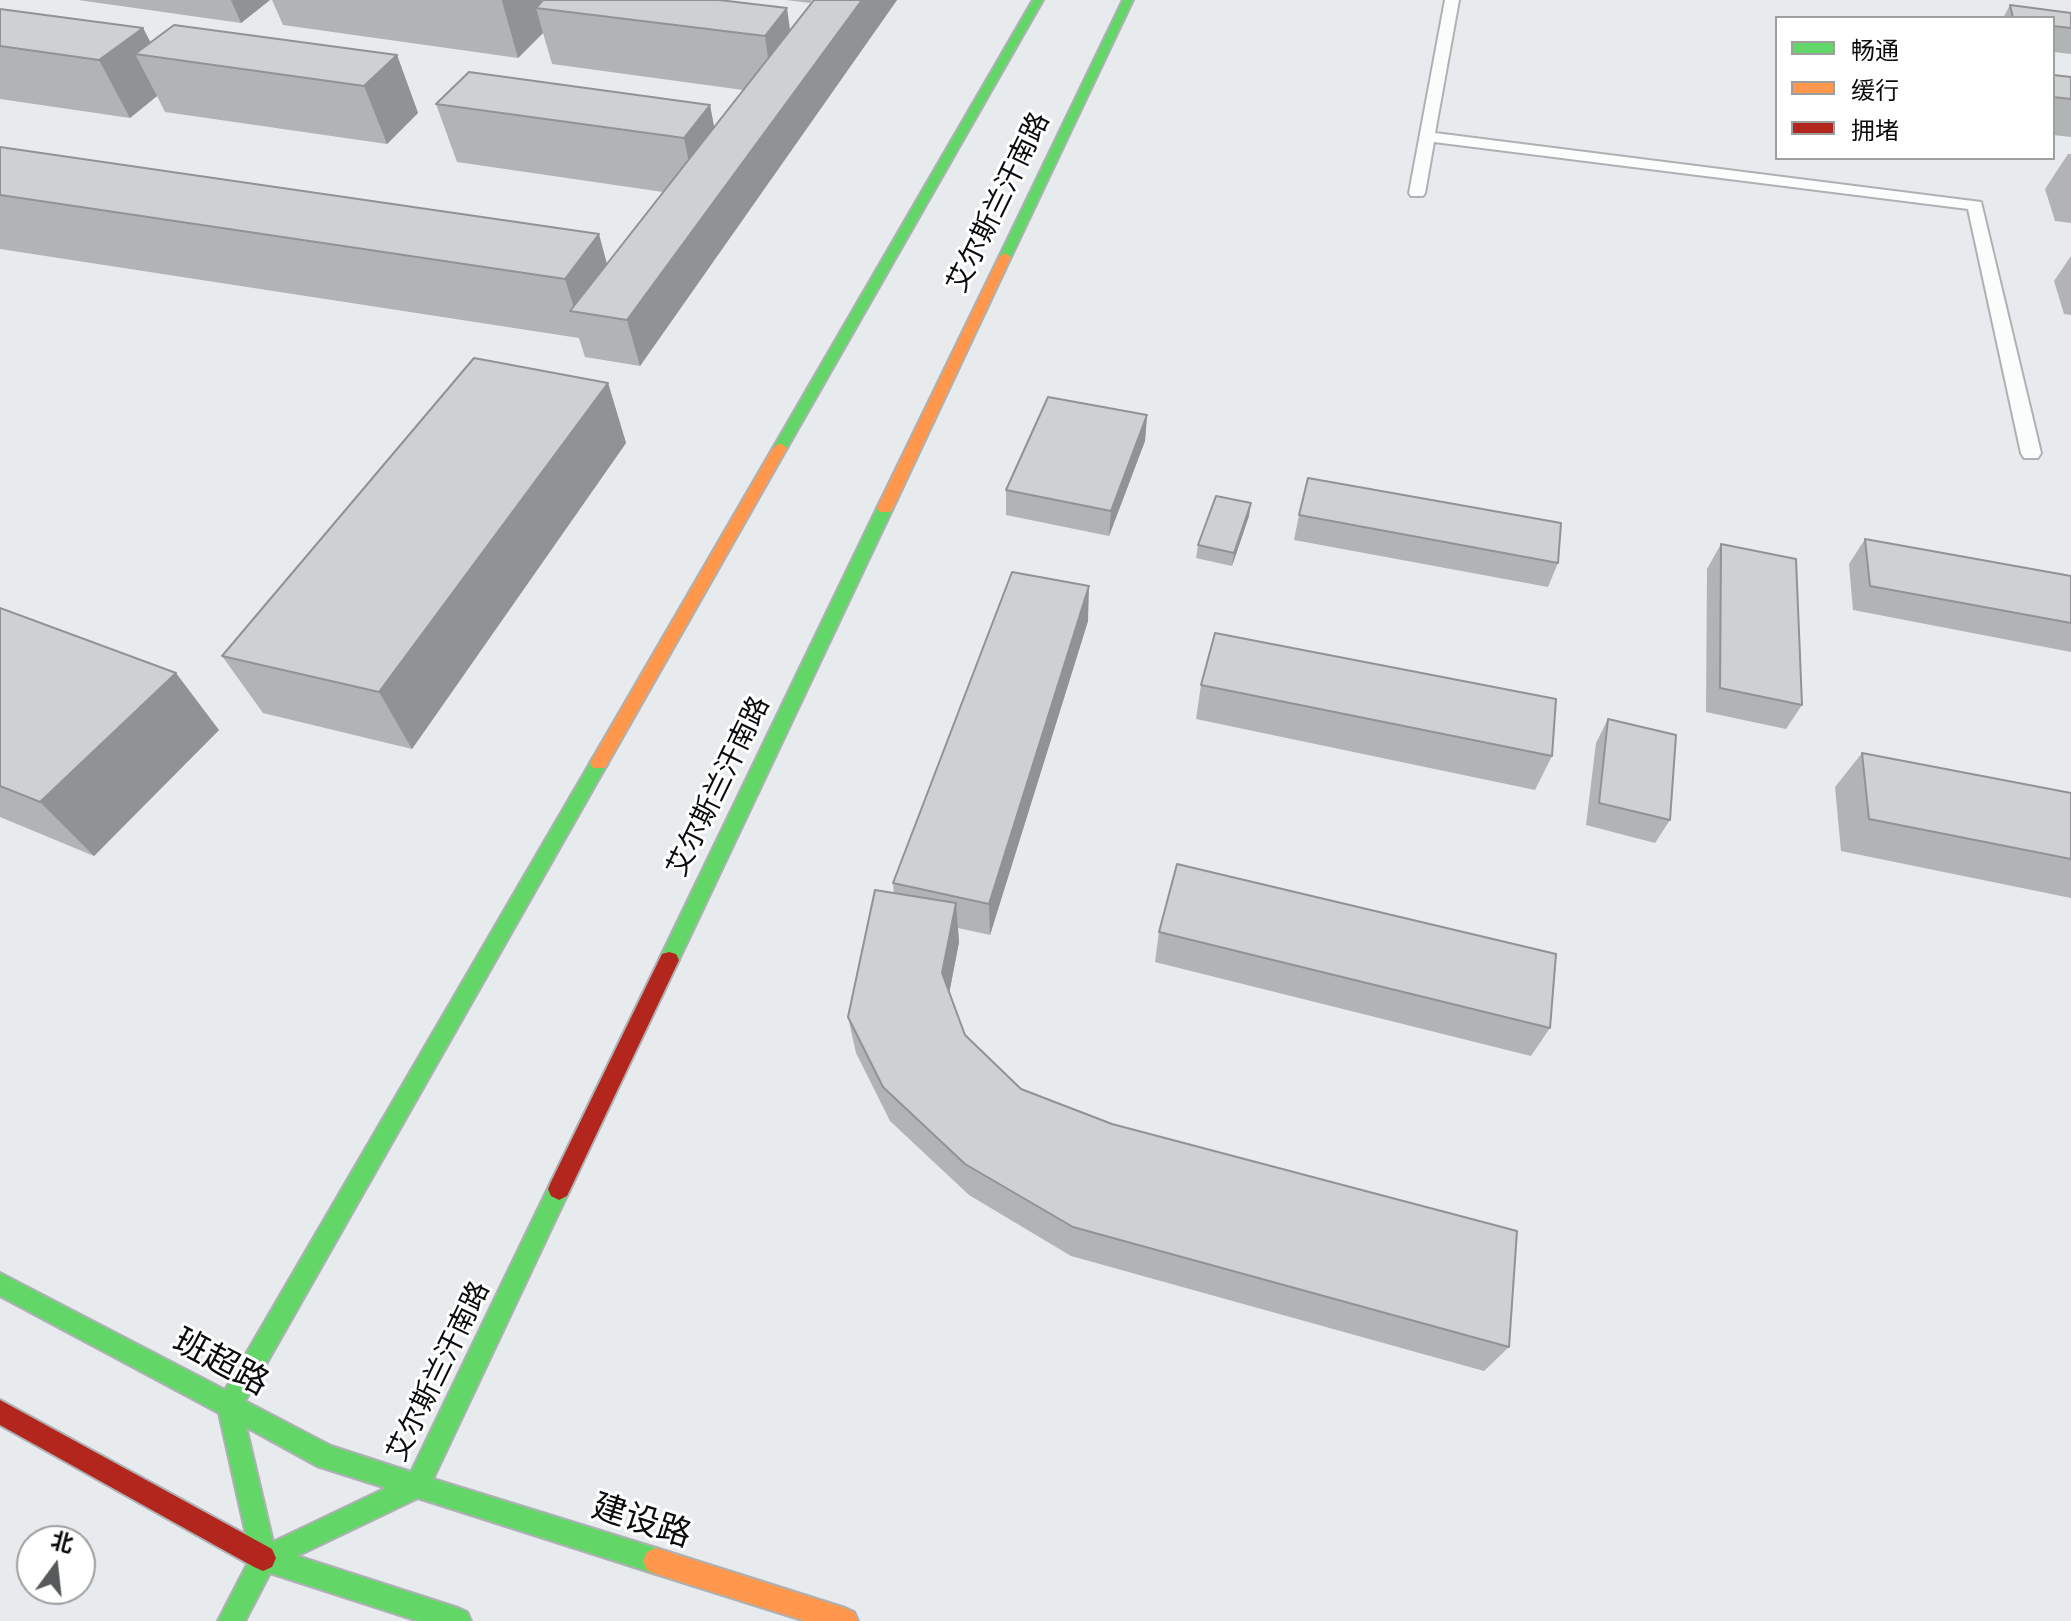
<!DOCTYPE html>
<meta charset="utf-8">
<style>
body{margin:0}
#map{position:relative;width:2071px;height:1621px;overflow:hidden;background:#e7ebed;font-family:"Sofia Sans Condensed","Noto Sans SC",sans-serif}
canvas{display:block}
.legend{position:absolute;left:1775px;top:16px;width:280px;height:144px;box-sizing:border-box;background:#fff;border:2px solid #9d9e9e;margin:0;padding:10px 14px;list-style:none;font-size:24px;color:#0a0c0d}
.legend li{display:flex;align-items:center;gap:16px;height:40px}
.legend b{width:40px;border:2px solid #9d9e9e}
.north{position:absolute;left:16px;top:1525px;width:80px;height:80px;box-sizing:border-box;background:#fff;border:2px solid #9d9e9e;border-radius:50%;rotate:15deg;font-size:22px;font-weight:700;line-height:32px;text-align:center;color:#0a0c0d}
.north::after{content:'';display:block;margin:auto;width:28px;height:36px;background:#575a5b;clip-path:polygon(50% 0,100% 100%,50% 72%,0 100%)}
</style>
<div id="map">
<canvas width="2071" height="1621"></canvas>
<ul class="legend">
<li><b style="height:10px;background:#63d668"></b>畅通</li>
<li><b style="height:10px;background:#ff974d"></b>缓行</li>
<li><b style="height:10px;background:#b3261e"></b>拥堵</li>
</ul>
<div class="north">北</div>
</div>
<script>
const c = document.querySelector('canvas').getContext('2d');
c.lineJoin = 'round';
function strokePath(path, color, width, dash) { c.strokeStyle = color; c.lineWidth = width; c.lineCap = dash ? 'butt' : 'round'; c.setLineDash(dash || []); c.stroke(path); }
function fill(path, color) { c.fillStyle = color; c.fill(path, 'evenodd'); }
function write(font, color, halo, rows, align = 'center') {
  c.font = font + ' "Sofia Sans Condensed","Noto Sans SC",sans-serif'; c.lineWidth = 6; c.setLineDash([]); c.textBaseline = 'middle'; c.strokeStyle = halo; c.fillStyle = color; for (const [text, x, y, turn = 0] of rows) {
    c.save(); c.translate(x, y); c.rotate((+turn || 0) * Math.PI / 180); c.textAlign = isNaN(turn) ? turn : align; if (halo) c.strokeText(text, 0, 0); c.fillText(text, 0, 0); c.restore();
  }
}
const lane = new Path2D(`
 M1445,0H1459L1435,133L1981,202L2041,453L2038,458H2024L2021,453L1968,209L1434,142L1425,193L1423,196H1411L1409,193Z`);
const fast = new Path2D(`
 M1033,0H1043L787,448L785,451H775L773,448Z
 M1123,0H1133L1011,257L1001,260L999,257Z
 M885,503L893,508L676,966L669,968L662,966L659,960L662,954L877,508Z
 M599,756L605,758L608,763L605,768L245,1401L331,1446L411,1472L551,1182L559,1178L567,1182L570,1189L433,1479L656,1548L665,1552L669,1561L665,1570L656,1574L418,1498L297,1556L458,1608L467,1612L471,1621H418L270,1573L245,1621H218L251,1557L219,1413L0,1296V1273L225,1390L593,758ZM246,1427L317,1466L386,1488L273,1542Z`);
const slow = new Path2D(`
 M1005,253L1011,257L893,508L890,512H880L877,508L999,257Z
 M780,443L787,448L605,768H593L590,763L593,758L773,448Z
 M656,1548L845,1608L854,1612L858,1621H805L656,1574L647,1570L643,1561L647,1552Z`);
const jam = new Path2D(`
 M669,952L676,954L679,960L567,1196L559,1200L551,1196L548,1189L551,1182L662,954Z
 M0,1400L272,1549L276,1558L272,1567L263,1571L254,1567L0,1425Z`);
strokePath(lane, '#aeb1b3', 4);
strokePath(fast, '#aeb1b3', 4);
strokePath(slow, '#aeb1b3', 4);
strokePath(jam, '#aeb1b3', 4);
fill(lane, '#fbfcfc');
fill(fast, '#63d668');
fill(slow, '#ff974d');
fill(jam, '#b3261e');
fill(new Path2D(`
 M78,0H270L241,23Z
 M272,0H541V2L790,30L814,0H897L640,366L585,357L579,338L0,249V147L607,264L663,192L457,162L436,104L710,105L714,127L743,90L552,64L543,33L518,58L283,25Z
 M786,0H812L810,3Z
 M2010,5L2071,13V54L2053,52V18H2003Z
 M0,9L143,28L151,43L397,55L418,113L387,144L165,112L157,96L130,118L0,99Z
 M2053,75L2071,77V137L2053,135Z
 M2068,154H2071V223L2055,221L2045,189Z
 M2071,256V315L2064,314L2054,281Z
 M608,383L626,443L412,749L263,713L222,656Z
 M1147,415L1145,441L1109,536L1006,515V490Z
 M1299,515L1558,563L1548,587L1294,540Z
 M1249,516L1232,566L1196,558L1198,545Z
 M1865,539L2071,576V652L1853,610L1849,564Z
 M1721,544L1802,705L1786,729L1706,712L1707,569Z
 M0,608L219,730L94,856L0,817Z
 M1088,621L990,935L958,928L959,942L949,993L965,1035L1021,1089L1509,1347L1484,1371L1071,1256L969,1195L890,1121L856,1053L848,1017L894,894L893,883Z
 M1201,685L1552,756L1535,790L1196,719Z
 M1608,719L1670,820L1655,843L1586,825L1596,743Z
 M1862,753L2071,793V898L1841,851L1835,787Z
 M1159,932L1550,1028L1531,1056L1155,962Z`), '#b1b4b5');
fill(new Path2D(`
 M231,0H270L241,23Z
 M502,0H541L543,8H536L543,33L518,58L502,1Z
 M862,0H897L640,366L627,320Z
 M787,8L795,65L773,94L765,36Z
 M143,28L158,57L135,54L157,96L130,118L99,60Z
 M397,55L418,113L387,144L364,86Z
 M710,105L721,163L696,197L684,138Z
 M599,234L615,294L575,311L565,279Z
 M608,383L626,443L412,749L379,692Z
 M1147,415L1145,441L1109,536L1111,511Z
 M1251,503L1249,516L1232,566L1234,553Z
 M1089,586L1088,621L990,935L989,904Z
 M176,673L219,730L94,856L40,802Z
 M956,903L959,942L946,1010L942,973Z`), '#909293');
const building = new Path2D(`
 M543,0H719L787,8L765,36L536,8Z
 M814,0H862L627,320L570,311Z
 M2010,5L2071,13V28L2053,26V18H2013Z
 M0,9L143,28L99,60L0,46Z
 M174,25L397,55L364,86L135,54Z
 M469,72L710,105L684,138L436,104Z
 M2053,75L2071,77V99L2053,97Z
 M0,147L599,234L565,279L0,195Z
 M474,358L608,383L379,692L222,656Z
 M1048,397L1147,415L1111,511L1006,490Z
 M1308,478L1561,523L1558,563L1299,515Z
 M1216,496L1251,503L1234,553L1198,545Z
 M1865,539L2071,576V623L1870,586Z
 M1721,544L1796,559L1802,705L1720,688Z
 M1012,572L1089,586L989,904L893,883Z
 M0,608L176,673L40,802L0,786Z
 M1215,633L1556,699L1552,756L1201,685Z
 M1608,719L1676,735L1670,820L1599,803Z
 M1862,753L2071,793V859L1869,819Z
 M1177,864L1556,954L1550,1028L1159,932Z
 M875,890L956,903L942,973L965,1035L1021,1089L1112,1124L1517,1231L1509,1347L1073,1227L965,1164L883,1087L848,1017Z`);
fill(building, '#ced1d2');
strokePath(building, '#909293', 2);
write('28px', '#0a0c0d', '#fff', [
 ["艾尔斯兰汗南路",1000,203,-64],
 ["艾尔斯兰汗南路",720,787,-64],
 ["艾尔斯兰汗南路",440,1372,-64]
]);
write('34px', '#0a0c0d', '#fff', [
 ["班超路",220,1364,28],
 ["建设路",641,1523,18]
]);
</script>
